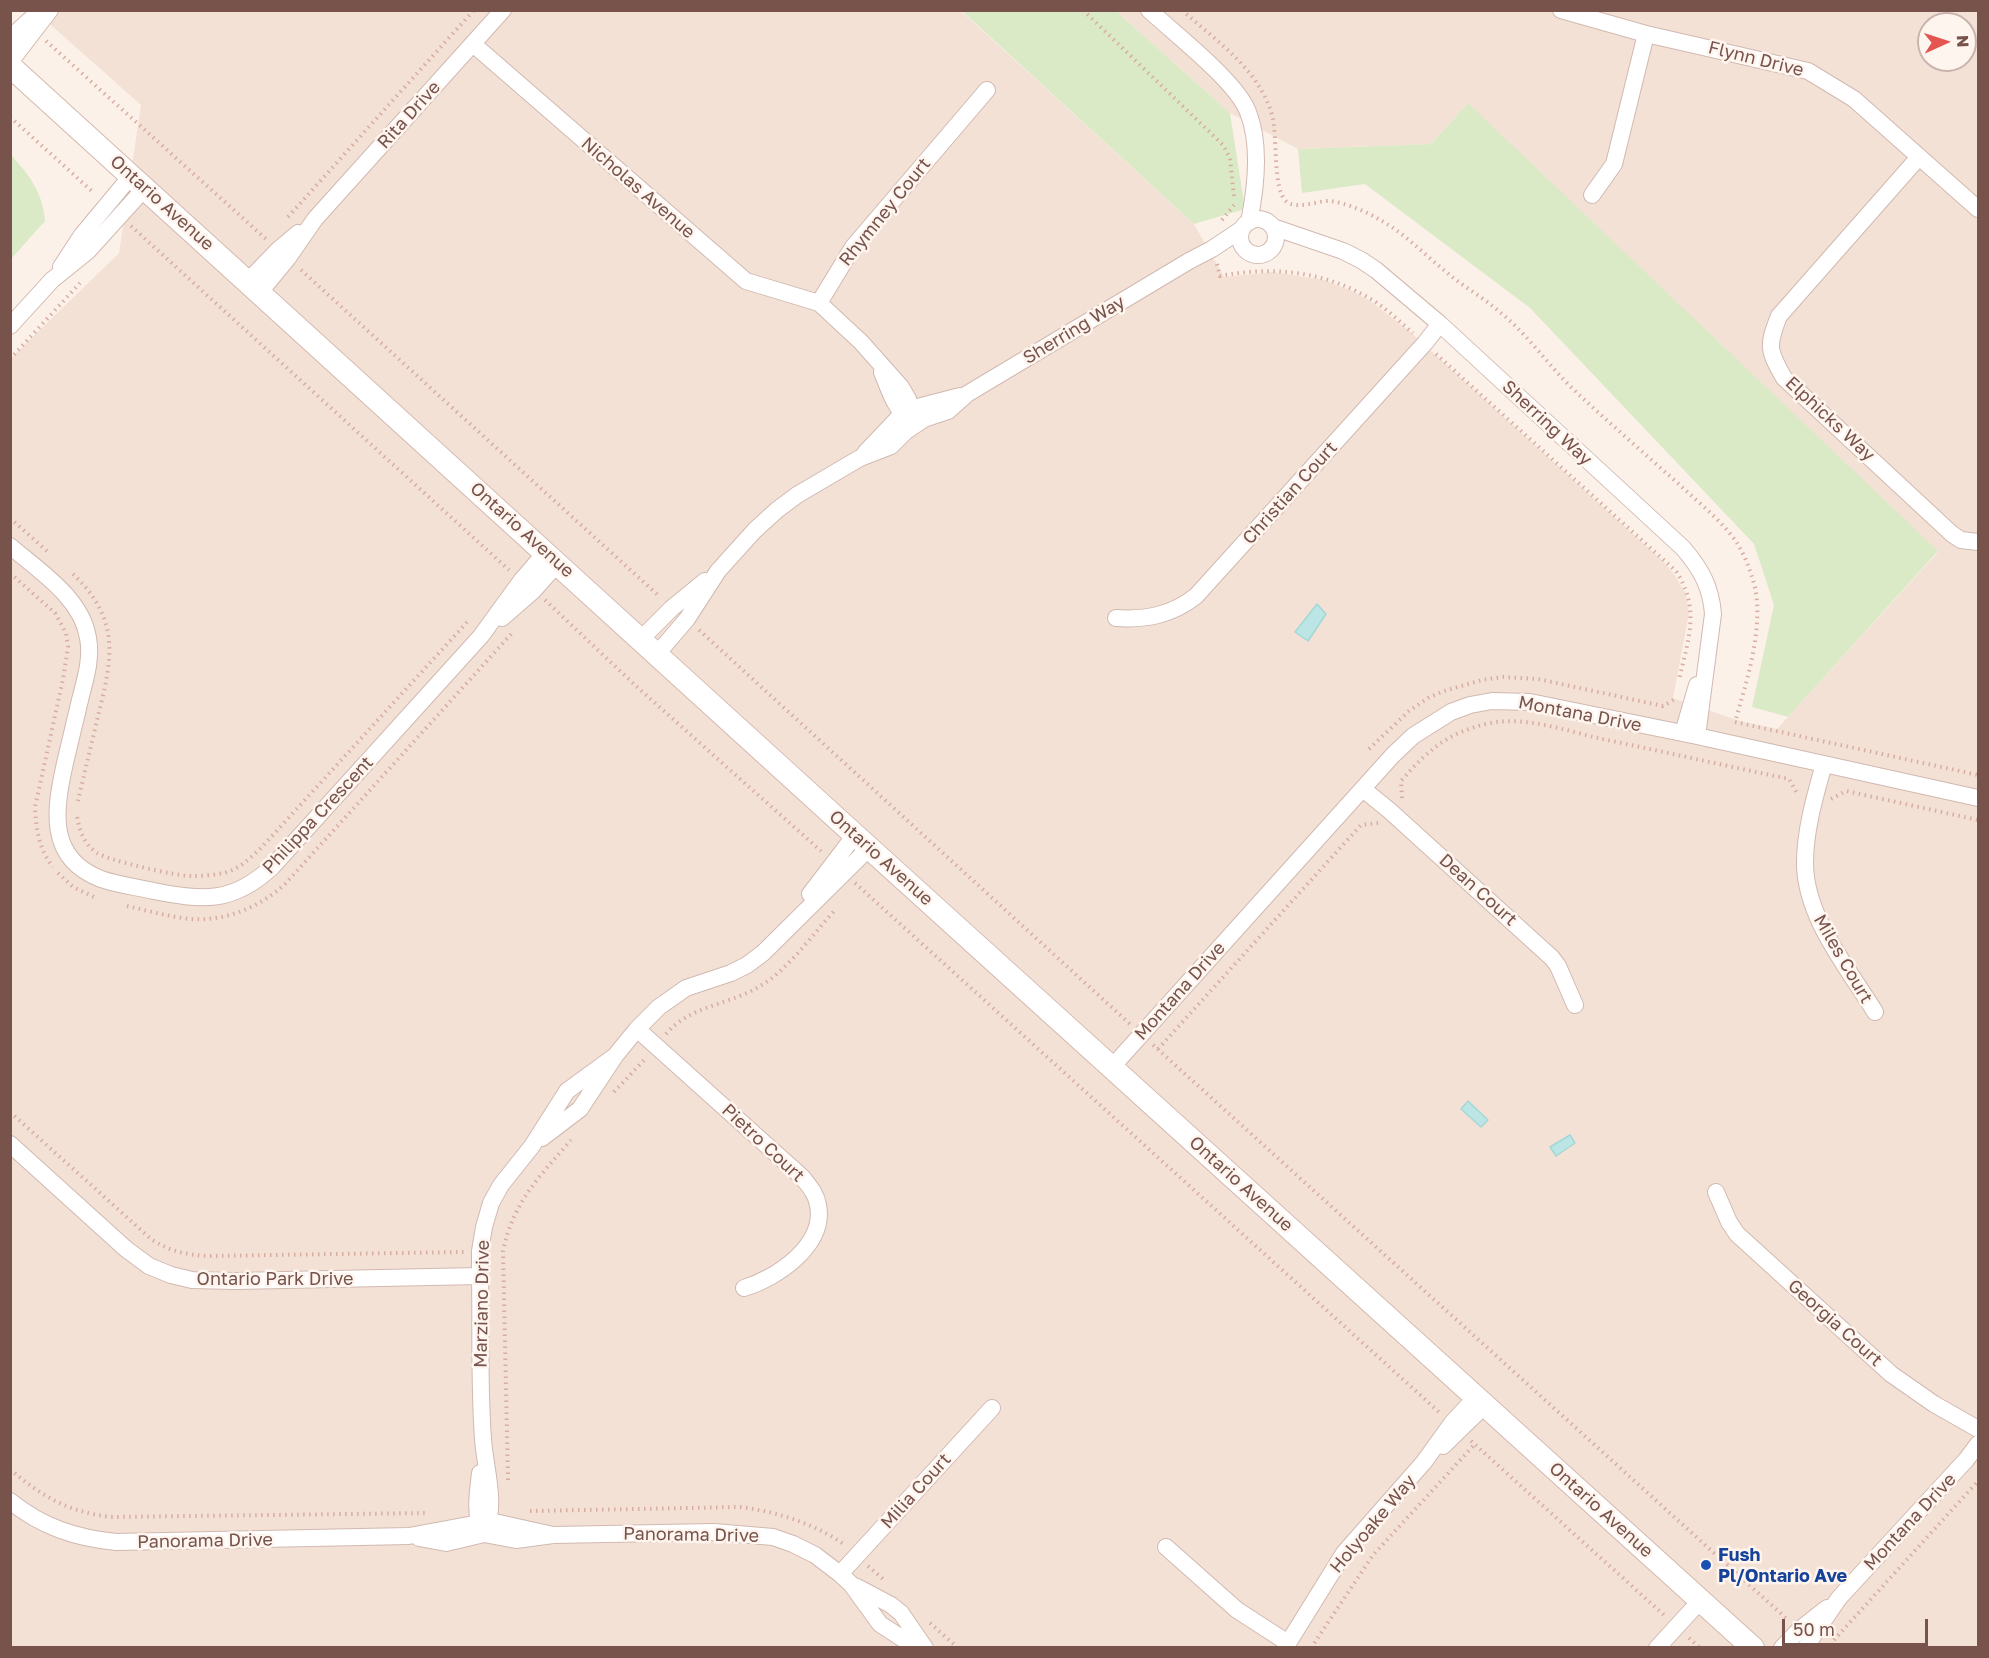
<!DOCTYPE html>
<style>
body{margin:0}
#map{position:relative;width:1989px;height:1658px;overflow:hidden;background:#fcf1e8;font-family:"Golos Text",sans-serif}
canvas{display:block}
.frame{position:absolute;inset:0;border:12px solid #77534c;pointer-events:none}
.north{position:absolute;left:1917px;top:12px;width:60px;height:60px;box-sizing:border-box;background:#fff5ef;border:2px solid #c9b4ae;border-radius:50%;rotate:87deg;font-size:16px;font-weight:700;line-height:24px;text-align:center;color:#77534c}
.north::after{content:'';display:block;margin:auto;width:21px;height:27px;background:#e4554f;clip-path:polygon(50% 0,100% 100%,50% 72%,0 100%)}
.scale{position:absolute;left:1782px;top:1619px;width:146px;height:27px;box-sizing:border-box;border:3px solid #77534c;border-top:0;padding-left:8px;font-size:18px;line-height:21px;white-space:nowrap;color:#77534c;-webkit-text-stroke:4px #fff5ef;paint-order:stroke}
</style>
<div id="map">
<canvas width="1989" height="1658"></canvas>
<div class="frame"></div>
<div class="north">N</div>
<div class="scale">50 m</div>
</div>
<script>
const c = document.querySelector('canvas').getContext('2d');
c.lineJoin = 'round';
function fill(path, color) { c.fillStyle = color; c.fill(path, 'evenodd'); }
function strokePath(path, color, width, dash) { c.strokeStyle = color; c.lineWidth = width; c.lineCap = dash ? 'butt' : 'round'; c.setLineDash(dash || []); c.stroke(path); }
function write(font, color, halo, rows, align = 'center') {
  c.font = font + ' "Golos Text",sans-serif'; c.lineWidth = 5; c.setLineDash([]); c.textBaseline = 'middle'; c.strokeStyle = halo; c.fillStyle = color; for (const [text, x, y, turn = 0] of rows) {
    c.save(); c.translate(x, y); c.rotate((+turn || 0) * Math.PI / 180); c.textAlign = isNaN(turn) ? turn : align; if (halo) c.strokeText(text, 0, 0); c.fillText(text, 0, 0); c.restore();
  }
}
fill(new Path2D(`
 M35,11H961L1194,224L1224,277L1273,272L1324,280L1350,290L1369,300L1408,330L1664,562L1674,574L1686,594L1689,614L1673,698L1740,721L1777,729L1938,552L1467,104L1431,144L1298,149L1230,113L1116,11H1978V1647L11,1648V358L119,253L141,105ZM1929,24H1965V60H1929Z`), '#f4e1d6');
fill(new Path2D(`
 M962,11H1116L1230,113L1245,209L1194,224Z
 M1468,103L1938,551L1788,717L1752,707L1774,605L1754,544L1530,308L1365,184L1302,193L1298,149L1431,144Z
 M10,154C29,174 43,193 45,221L11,259Z`), '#dbeac6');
const water = new Path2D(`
 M1317,604L1326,614L1308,641L1295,632Z
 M1468,1101L1488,1120L1481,1127L1461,1109Z
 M1570,1135L1575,1143L1556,1156L1550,1147Z`);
fill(water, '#bce6e5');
strokePath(water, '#a2d8d6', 1.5);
const street = new Path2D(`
 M1149,10C1175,34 1237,82 1248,112C1261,145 1256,188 1249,222
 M1561,10L1646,34L1808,71L1854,99L1978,209
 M10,38L41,10
 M473,44L746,281L819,303
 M10,62L50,10
 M1919,157L1779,316C1767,346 1768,350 1784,378L1952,534L1961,540L1978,542
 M1592,195L1614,164L1646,34
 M1240 237a18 18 0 1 1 36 0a18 18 0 1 1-36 0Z
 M1273,227L1343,251L1361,260L1376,270L1440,324L1683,548C1701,569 1711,587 1713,614L1697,736
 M61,267L82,235L131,176
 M248,281L278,250L298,233
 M260,292L288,258L315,219L503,10
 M10,326L52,280L88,251L145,188
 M882,372C889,390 895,408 910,422
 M914,425L908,399L901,387L861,342L819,303L853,247L987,90
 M865,453L902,414L910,409L960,396
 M10,546C39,571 82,598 88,638C92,659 85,680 80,700C75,721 70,742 65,763C55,808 46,858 101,879C118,885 137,887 154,891C204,901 233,903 272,867L481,636L521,581L546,552
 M502,618L533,591L558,563
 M1116,618C1146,620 1172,615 1196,596L1425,343L1440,324
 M641,639L672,608L705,581
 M657,654L687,619L718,571L755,530L777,510L797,495L860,458L891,446L906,431L924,419L948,411L967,394L1189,261L1212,249L1242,229
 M1683,733L1697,685
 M1824,764C1815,796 1805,830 1805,863C1805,917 1848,968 1875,1012
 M1363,789L1390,811L1552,958L1558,966L1575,1005
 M810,894L855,835
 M637,1029L802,1177C809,1186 816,1193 818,1205C826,1245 777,1278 744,1288
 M1112,1067L1393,755L1413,736L1451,712L1470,705L1492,701L1530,702L1697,736L1978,798
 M542,1138L580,1109L615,1056L637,1029L659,1007L686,988L731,973L747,965L763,953L869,848
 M10,1144L126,1249L149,1266L171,1275L192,1280L235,1281L480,1276
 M1716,1192L1729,1222L1737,1234L1891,1374L1934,1404L1978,1429
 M1443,1446L1485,1405
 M480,1473C478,1492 474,1512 482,1530
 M10,1501C42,1527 76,1538 116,1542L409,1536L490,1521L553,1535
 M485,1531C497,1503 485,1469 483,1439C479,1385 481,1330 480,1276V1251L484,1227L491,1203L501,1185L532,1146L567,1091L615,1056
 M419,1538L446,1543L484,1534L516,1540L553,1535L714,1532L773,1537L793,1544L815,1555L840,1574L851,1584L880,1624L917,1648
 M1166,1547L1237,1610L1288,1643
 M840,1574L992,1408
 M857,1587L891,1605L901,1613L925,1648
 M1285,1648L1344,1553L1424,1462L1452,1423L1476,1397
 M1657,1648L1701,1600
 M1782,1648L1799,1630L1827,1608
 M1805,1648L1839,1598L1966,1460L1978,1444`);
const secondary = new Path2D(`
 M10,66L855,835L1753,1648`);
strokePath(street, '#d1b9b0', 18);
strokePath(secondary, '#d4b8ae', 24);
strokePath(new Path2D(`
 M1083,10L1223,145L1230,158L1234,197
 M1182,10C1216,41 1259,69 1272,115C1278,134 1272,191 1287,202C1299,210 1318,200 1331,201C1349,204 1367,212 1382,221C1405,234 1424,254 1445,271C1462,286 1483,297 1501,313C1528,335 1548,365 1573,389C1608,422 1645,454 1681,486C1700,504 1723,522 1737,543C1744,554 1749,567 1753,580C1766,622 1747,680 1735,722L1978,775
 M46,41L266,239
 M10,117L94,193
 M288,217L474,10
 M1222,220L1234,205
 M131,226L509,570
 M1217,264L1220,276C1272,266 1323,271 1369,298C1385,307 1399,321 1413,333
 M301,270L659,596
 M1436,354L1676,571C1701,610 1688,639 1679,680
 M10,359L80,283
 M10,518L47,551
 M10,573L55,613L66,633L68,647L63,679L35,807C36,830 39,849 53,867
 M73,574C89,589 102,607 107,628C114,658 104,691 97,720C91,747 84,774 78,801
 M545,600L637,687L821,851
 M699,630L1130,1024
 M1369,749L1409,711L1428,698L1444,691L1482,680L1503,677L1538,679L1663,706L1675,699
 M1402,798L1401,781C1428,750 1448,732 1490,723C1526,716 1567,731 1602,739C1665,752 1727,766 1789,779L1797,793
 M1831,799L1846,791L1978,820
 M77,817C80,832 84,844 97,853C107,860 179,877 192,876C202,876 214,875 224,873C240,869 251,857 262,847L469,620
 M58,873L73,887L94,897
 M855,883L1439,1412
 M127,906C145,910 163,915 182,918C219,924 258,909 285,884L513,632
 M666,1034C690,1005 730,1005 760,986C787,971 814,933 835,910
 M1153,1045L1788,1620
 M1158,1049L1361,825L1378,823
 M614,1092L646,1058
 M10,1112L151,1239C169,1251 186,1255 208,1256L464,1252
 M1471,1441L1664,1615
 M10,1469C42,1497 69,1512 111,1517L428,1513
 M508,1480L503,1251C513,1202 540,1176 571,1140
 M530,1511L740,1507C778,1512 813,1523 845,1545
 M868,1566L883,1579
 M930,1623L958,1648
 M1689,1638L1700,1648
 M1834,1640L1978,1481
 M1311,1648L1373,1555L1475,1444`), '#d7ada2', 4, [1.5, 4.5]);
strokePath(street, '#fff', 16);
strokePath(secondary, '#fff', 22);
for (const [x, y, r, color] of [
 [1706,1565,6,"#1a4fb4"]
]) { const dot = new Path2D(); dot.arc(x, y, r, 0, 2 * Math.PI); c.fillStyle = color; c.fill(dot); strokePath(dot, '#fff5ef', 2); }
write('18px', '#77534c', '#fff5ef', [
 ["Flynn Drive",1756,59,14],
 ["Rita Drive",409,115,-48],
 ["Nicholas Avenue",638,188,41],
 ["Ontario Avenue",162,203,42],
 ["Rhymney Court",885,212,-51],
 ["Sherring Way",1074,330,-31],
 ["Elphicks Way",1830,419,43],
 ["Sherring Way",1547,423,43],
 ["Christian Court",1290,493,-48],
 ["Ontario Avenue",522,530,42],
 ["Montana Drive",1580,714,11],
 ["Philippa Crescent",318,815,-47],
 ["Ontario Avenue",881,858,42],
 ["Dean Court",1478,890,42],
 ["Miles Court",1843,959,60],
 ["Montana Drive",1180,991,-48],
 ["Pietro Court",763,1143,43],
 ["Ontario Avenue",1241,1184,42],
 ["Ontario Park Drive",275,1279],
 ["Marziano Drive",482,1304,-89],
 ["Georgia Court",1835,1323,42],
 ["Milia Court",916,1491,-48],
 ["Ontario Avenue",1601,1510,42],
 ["Montana Drive",1910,1522,-47],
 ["Holyoake Way",1373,1524,-50],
 ["Panorama Drive",691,1535,1],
 ["Panorama Drive",205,1541,-1]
]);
write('bold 18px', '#164399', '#fff5ef', [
 ["Fush",1718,1555],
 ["Pl/Ontario Ave",1718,1576]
], 'left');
</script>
